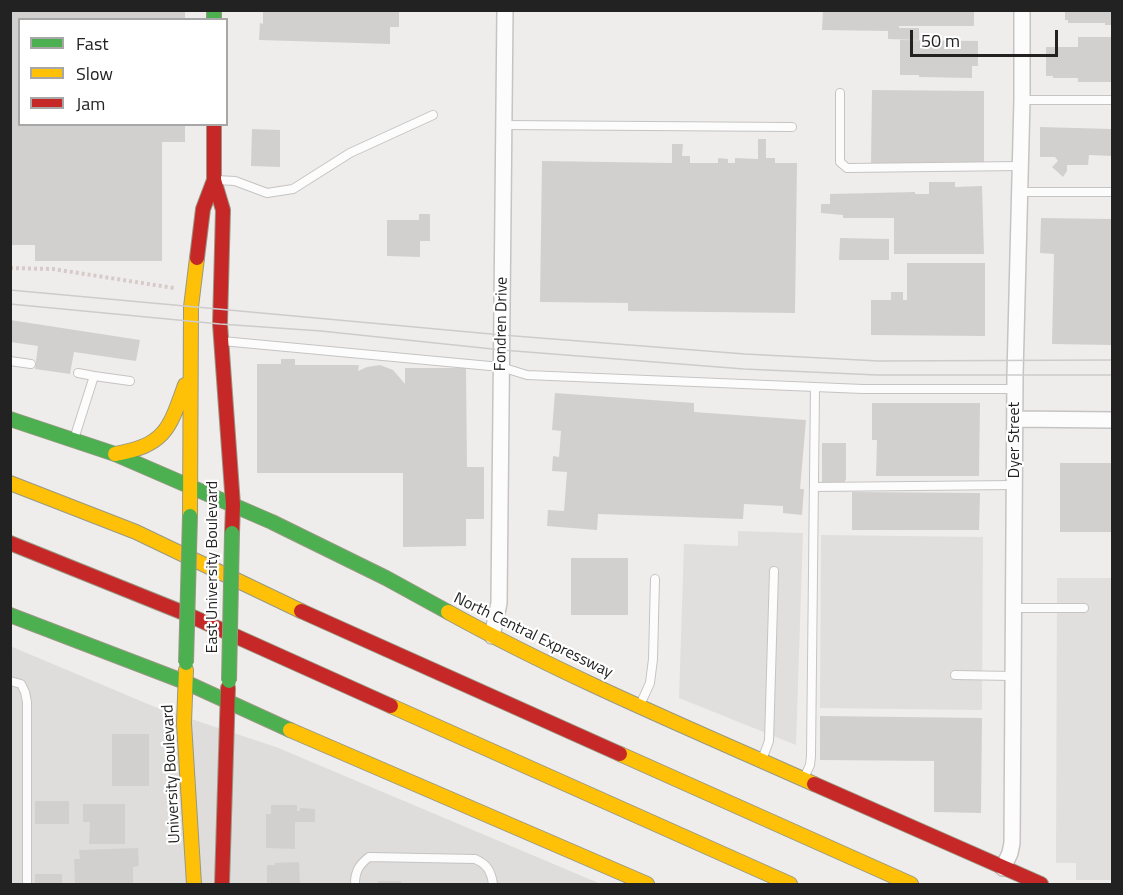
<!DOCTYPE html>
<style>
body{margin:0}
#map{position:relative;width:1123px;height:895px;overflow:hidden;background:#efedeb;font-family:"Titillium Web",sans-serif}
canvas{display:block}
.frame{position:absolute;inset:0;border:12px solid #222;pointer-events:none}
.legend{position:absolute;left:18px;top:18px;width:210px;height:108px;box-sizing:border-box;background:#fff;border:2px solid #a7a7a7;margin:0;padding:8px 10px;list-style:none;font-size:18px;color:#222}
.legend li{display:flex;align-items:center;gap:12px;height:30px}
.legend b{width:30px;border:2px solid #a7a7a7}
.scale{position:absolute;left:910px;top:30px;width:148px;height:27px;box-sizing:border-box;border:3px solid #222;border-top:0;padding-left:8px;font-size:18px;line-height:21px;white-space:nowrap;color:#222;-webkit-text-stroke:4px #fff;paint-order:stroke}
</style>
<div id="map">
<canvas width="1123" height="895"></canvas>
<div class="frame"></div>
<ul class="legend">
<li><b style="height:8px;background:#4caf50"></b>Fast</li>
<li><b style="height:8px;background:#ffc107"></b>Slow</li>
<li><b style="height:8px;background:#c62828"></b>Jam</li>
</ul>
<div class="scale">50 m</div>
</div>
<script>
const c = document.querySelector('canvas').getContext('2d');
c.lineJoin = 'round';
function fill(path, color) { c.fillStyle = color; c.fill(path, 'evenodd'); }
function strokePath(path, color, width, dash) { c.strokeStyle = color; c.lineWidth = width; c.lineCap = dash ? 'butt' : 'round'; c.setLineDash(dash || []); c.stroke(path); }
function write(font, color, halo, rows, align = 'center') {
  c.font = font + ' "Titillium Web",sans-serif'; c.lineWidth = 4.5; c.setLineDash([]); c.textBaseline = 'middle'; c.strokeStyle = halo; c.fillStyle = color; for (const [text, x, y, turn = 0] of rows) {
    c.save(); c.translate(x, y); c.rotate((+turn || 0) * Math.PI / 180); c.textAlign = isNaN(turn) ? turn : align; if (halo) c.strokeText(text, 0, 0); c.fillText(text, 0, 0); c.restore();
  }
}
fill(new Path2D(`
 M10,646L155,707L276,747L601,884H11Z`), '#dfdddc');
fill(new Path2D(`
 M738,531L803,533L796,745L679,698L684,544L738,546Z
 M821,535L983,537L982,710L820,708Z
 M1057,578H1112V880H1076V863H1056Z`), '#e0dfde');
fill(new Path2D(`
 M10,10H185V20H20V124H185V142H162V261H35V245H10Z
 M263,10H399V27H390V44L259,40L260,23L263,24Z
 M823,10H974V26H899V28H919V40L888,39V31L822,30Z
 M1065,10H1112V25H1105V23H1068V20H1065Z
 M1078,37H1112V82H1078V78H1053V76H1046V47H1078Z
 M900,40L978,41V66H972V78L919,77V75H900Z
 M872,90L984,91V163H871Z
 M1040,127L1112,129V156L1089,155L1088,165H1067V171L1063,177L1052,167L1058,161L1055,157H1040Z
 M252,129L280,130V167L251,166Z
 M758,139H766V158H775V163H797L795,313L628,311V303L540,302L542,161L672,163V144H683L682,156H690V163H718V158L728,159V163H735V158L758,159Z
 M929,182H955V187L982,186L984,254H894V218H843V215L821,213V204H830V194L915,192V194H929Z
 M419,214H430V241H420V257L387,256V220H419Z
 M1041,218L1112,219V345L1052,344L1054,254L1040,253Z
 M840,238L889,239V260H839Z
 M907,263H985V336L871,335V300H891V292H903V300H907Z
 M10,320L140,340L136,361L74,352L70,374L35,369L38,346L10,342Z
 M281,359H295V365H359L358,371L367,367L380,365L393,370L405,384V368H466L467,467H484V519H466V546L403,547V473H257V364H281Z
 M555,393L694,403V412L806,420L800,489H804L802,515L783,513V506L744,504L743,519L598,514L597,530L547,526L548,510L564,511L567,472L552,471L553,456L559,457L561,431L552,430Z
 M872,403H980L979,476H876L877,440H872Z
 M822,443H846V479L843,485L822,484Z
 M1060,463H1112V532H1060Z
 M852,492L980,493L979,530H852Z
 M571,558H628V615H571Z
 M820,716L982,718L981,813L934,812V761L820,760Z
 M112,734H149V786H112Z
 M35,801H69V824H35Z
 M83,804H125V844H89L90,822H83Z
 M271,805H297V811H300V808L315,809V822H295V849L266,848V814H271Z
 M138,848L139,866L133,867V884H75L74,859H80L79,850Z
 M299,862L300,884H267V865H275V863Z
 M35,874H62V884H35Z
 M378,881H401V884H378Z`), '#d2d0ce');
const lane = new Path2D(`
 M840,93V162L847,168L1020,166
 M1022,100H1112
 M504,125L792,127
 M216,180L235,181L267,193L293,189L350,153L433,115
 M1020,192H1112
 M222,341L501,367L527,375L863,389H1015
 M10,361L31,364
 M94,376L130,381
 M74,439L94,376L78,373
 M814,487L1015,485
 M1014,608H1084
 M955,675L1013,676
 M10,681L21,684L25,692L27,702V884
 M640,705L650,683L653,659L655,579
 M763,757L769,741L774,571
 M804,778L810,765L811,756L815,387
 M355,884C355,871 359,865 369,857L475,859C487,864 491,871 493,884`);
const street = new Path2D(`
 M1015,419L1112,420
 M492,636L499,603L505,10
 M1003,868L1010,853L1012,843L1015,375L1022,100V10`);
const fast = new Path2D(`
 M214,10V20
 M10,419L115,454L272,522L386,578L448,612
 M10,615L185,682L290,730`);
const slow = new Path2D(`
 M115,454C165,445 169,430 185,385
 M10,483L136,532L301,611
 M190,516L191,307L197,258
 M448,612C566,677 691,729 814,784
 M186,670L184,723L194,884
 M391,706L790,884
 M290,730L647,884
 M620,754L911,884`);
const jam = new Path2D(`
 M214,124V180L223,210L220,324L233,505L232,533
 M197,258L203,209L214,180
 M10,543L184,613L391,706
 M301,611L620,754
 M814,784L1041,884
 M222,884L228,688`);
strokePath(lane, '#c5c4c3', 10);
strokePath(street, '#c5c4c3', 18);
strokePath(fast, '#989884', 16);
strokePath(slow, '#989884', 16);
strokePath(jam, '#989884', 16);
strokePath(new Path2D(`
 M10,268L53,269L174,288`), '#d7cbca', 4, [3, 3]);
strokePath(lane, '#fdfcfc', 8);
strokePath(street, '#fdfcfc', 15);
strokePath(fast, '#4caf50', 14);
strokePath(slow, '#ffc107', 14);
strokePath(jam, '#c62828', 14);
strokePath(new Path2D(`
 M10,290L502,335L745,354L879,361L1112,360
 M10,304L220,324L321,331L502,350L744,369L877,375H1112`), '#ccc', 1.5);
const fastBridge = new Path2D(`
 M186,663L190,516
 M229,681L232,533`);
strokePath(fastBridge, '#989884', 16, []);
strokePath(fastBridge, '#4caf50', 14);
write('16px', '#222', '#fff', [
 ["Fondren Drive",502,324,-89],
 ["Dyer Street",1015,440,-90],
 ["East University Boulevard",213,567,-90],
 ["North Central Expressway",533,636,26],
 ["University Boulevard",172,774,-93]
]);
</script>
